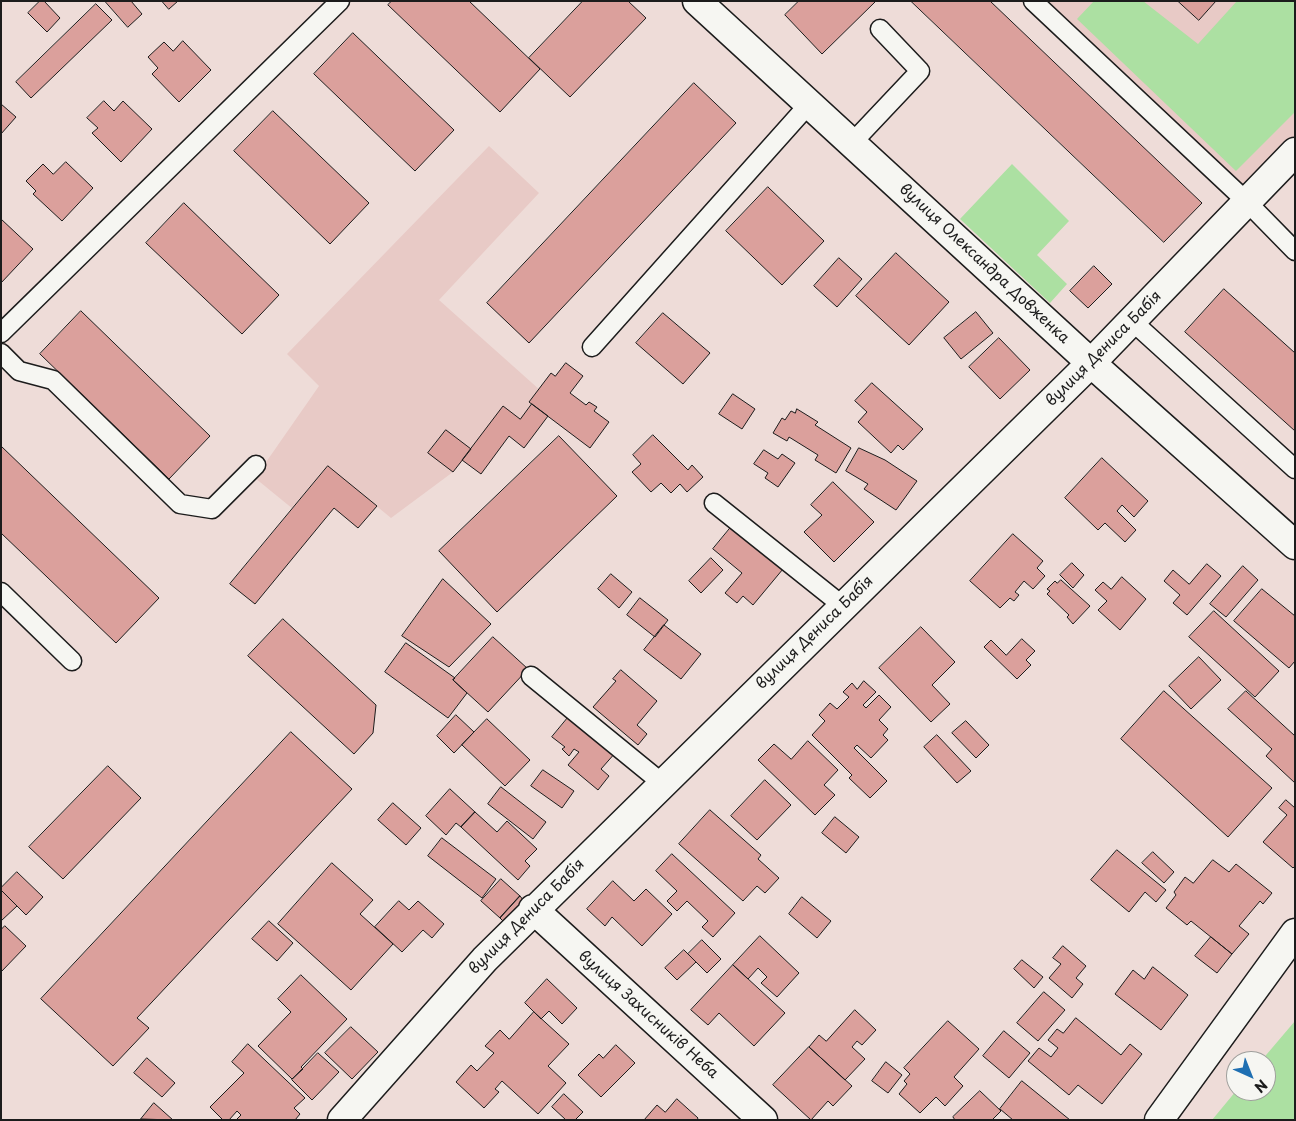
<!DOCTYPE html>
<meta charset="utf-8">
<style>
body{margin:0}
#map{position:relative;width:1296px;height:1121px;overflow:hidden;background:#eedcd8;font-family:"Playpen Sans",sans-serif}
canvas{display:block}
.frame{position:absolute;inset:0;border:2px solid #1c1c1c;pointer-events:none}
.north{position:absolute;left:1226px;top:1051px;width:50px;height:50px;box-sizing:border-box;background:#f6f6f2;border:1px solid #9f9f9c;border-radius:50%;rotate:136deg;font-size:14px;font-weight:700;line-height:20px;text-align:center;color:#1c1c1c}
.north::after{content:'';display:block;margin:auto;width:18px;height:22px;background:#1f6fb2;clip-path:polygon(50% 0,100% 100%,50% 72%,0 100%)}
</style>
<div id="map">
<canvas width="1296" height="1121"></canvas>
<div class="frame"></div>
<div class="north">N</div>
</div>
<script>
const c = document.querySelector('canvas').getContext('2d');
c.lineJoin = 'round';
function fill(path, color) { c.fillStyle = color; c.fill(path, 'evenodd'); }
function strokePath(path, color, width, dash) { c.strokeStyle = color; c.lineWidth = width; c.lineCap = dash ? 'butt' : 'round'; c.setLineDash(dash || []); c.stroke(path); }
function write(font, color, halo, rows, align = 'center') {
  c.font = font + ' "Playpen Sans",sans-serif'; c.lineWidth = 5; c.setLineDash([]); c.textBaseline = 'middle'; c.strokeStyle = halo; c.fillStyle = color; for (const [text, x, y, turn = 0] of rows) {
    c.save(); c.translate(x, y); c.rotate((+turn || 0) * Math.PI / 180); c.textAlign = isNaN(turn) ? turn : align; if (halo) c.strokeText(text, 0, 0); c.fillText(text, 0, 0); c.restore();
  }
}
fill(new Path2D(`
 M1033,1H1295V152L1247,202Z
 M489,146L539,193L439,300L550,399L523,431L503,415L453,472L391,518L328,466L293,509L255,478L319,386L287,354Z`), '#e8cac6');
fill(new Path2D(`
 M1094,1H1143L1198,44L1237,1H1295V112L1236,171L1077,19Z
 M1012,164L1069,221L1037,255L1067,284L1050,303L960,219Z
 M1295,1021V1120H1212L1236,1091H1266V1061H1261Z`), '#ace0a2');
const building = new Path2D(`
 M40,1H44L60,18L47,32L28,13Z
 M105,1H131L142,14L128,27Z
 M162,1H178L169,9Z
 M392,1H469L540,69L500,112L388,5Z
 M583,1H628L646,18L570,97L529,58Z
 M799,1H876L822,54L785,15Z
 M911,1H990L1202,203L1164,242Z
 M1178,1H1216L1199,20Z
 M96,4L112,20L31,98L16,82Z
 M353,33L454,130L415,171L314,74Z
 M183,41L211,70L179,102L152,74L158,68L148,57L164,42L173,51Z
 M694,83L736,123L529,343L487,303Z
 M104,101L114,111L123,101L152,129L121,162L92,133L98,128L87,118Z
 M1,104L16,117L1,134Z
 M273,111L369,203L330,244L234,151Z
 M66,162L93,188L62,221L33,194L36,191L26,181L43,164L53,174Z
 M768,187L824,241L782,285L726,231Z
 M184,203L279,295L242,334L146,243Z
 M1,219L33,249L1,283Z
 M896,253L949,302L909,345L856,296Z
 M839,258L862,279L837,307L814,286Z
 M1094,266L1112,284L1088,308L1070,291Z
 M1224,289L1295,353V431L1185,332Z
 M81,311L210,436L169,479L40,354Z
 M976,312L993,333L961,359L944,338Z
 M663,313L710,353L683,384L636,343Z
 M999,338L1030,370L1000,399L969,367Z
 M566,363L583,376L570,393L586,405L589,402L597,407L594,411L609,422L590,448L529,402L551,373L555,376Z
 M872,383L923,429L903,450L898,445L891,453L858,422L867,412L855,401Z
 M733,394L755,409L742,429L719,414Z
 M532,404L548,416L524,448L509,436L481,474L462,460L503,406L520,419Z
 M797,409L818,422L815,425L851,448L836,473L815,460L818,455L789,437L787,441L773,433L782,418L785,420L791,411L795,413Z
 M446,430L471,449L453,472L428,453Z
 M653,435L688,470L692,465L703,477L687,492L680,484L671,493L661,483L651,492L632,472L641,464L633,455Z
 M559,436L617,496L497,612L439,551Z
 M1,446L159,598L116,643L1,533Z
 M859,448L885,460L917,481L896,510L864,489L868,484L846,471Z
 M764,450L778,459L782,454L795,463L778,487L765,478L768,473L754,464Z
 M1102,458L1148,501L1134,517L1122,505L1117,511L1136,530L1125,542L1105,523L1098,530L1065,498Z
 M328,466L377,506L358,528L334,508L255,604L230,584Z
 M833,482L874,522L834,562L804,532L822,515L811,505Z
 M732,526L783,569L753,605L743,596L737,603L725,593L742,573L713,549Z
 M1013,534L1043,561L1037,568L1045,576L1033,589L1024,581L1015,592L1019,595L1014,601L1010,598L1000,608L970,581Z
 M711,558L723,570L701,593L689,581Z
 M1072,563L1084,575L1073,588L1060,575Z
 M1207,564L1221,576L1187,615L1173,603L1180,595L1164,581L1173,570L1189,584Z
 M1243,566L1258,580L1226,617L1210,604Z
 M611,574L632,592L619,608L598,589Z
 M1122,577L1146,599L1120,630L1098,610L1107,601L1095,590L1103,582L1111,589Z
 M443,579L491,624L449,667L402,636Z
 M1061,580L1090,606L1073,624L1067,617L1069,615L1047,594L1050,591L1047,589L1055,581L1057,583Z
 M1262,589L1295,616V661L1289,668L1234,621Z
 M640,598L668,620L655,637L627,615Z
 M1214,611L1279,671L1255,697L1189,637Z
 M283,619L376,705L373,733L354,754L248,656Z
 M664,625L701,654L681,679L644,650Z
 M921,627L955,662L932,685L950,704L931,722L879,668Z
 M493,637L528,669L488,712L453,680Z
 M1022,639L1035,651L1026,660L1031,665L1017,679L984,647L991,640L1006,655Z
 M406,643L455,678L453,680L467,693L448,718L385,672Z
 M1199,657L1221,680L1191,709L1169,686Z
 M621,670L657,701L637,725L647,734L638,745L593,707L616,681L613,679Z
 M864,681L876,692L863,705L866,708L879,695L891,707L879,720L888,729L883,735L888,740L871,758L857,745L854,748L887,781L870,798L849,778L852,775L812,735L825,721L819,715L830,703L837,709L849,697L843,692L852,683L857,689Z
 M1164,691L1272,788L1228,837L1121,739Z
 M1246,691L1295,736V783L1266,756L1272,749L1228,709Z
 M571,714L616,752L601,769L609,776L598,790L568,765L579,752L574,749L569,756L562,749L565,747L552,737Z
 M456,715L474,732L454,753L437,736Z
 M487,719L530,760L505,786L462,745Z
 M966,721L989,745L976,758L952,733Z
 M291,732L352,789L137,1018L149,1028L113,1066L41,999Z
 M937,735L971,771L957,783L924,747Z
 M808,741L838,770L824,785L835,795L815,815L758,760L774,744L791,759Z
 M108,766L141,798L63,879L29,847Z
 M543,770L574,791L562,808L531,786Z
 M765,780L791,805L757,840L731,816Z
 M501,787L546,822L533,839L488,804Z
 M450,789L475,812L461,827L456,823L446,835L426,816Z
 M1286,800L1295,808V866L1293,868L1263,842L1287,815L1279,808Z
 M393,803L421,828L406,845L378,820Z
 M710,810L761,855L758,859L779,878L765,893L757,886L743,901L679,844Z
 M475,812L497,832L507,821L537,849L525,861L530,866L518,880L461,827Z
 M835,817L859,837L846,853L822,833Z
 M442,838L496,879L482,898L428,856Z
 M1117,850L1166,890L1156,902L1145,892L1129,912L1091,880Z
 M1153,852L1174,872L1164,883L1142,863Z
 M672,854L735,913L713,937L702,927L708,921L687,901L677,911L667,901L677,891L656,871Z
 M1213,860L1229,872L1236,864L1272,893L1263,904L1260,901L1239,926L1249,934L1232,954L1191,921L1187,925L1166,908L1176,895L1174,892L1185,877L1193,883Z
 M332,863L373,900L360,914L393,944L351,990L278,924Z
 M17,872L43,897L26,915L1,890V888Z
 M501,879L520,896L500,918L481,901Z
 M613,881L634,901L646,889L672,914L642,946L612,917L605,926L587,909Z
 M1,890L17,906L1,921Z
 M520,896L524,901L505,923L500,918Z
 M802,897L831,921L817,938L789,914Z
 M399,901L409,910L418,901L444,924L432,938L423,930L402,952L375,927Z
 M269,921L293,943L277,961L252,939Z
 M5,926L26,946L1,972V930Z
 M760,936L799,973L777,997L761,983L767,977L758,968L748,979L733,965Z
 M1211,937L1232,954L1217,973L1195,956Z
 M702,940L721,959L707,973L688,954Z
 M1063,946L1086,966L1076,978L1083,984L1072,998L1049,978L1061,964L1053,958Z
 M684,950L696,962L677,980L665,968Z
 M1022,960L1043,977L1034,988L1014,969Z
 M733,965L785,1013L754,1046L719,1013L708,1025L691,1010Z
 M1153,967L1188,995L1161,1030L1115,994L1133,970L1144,979Z
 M301,975L347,1019L301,1067L303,1069L292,1079L258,1046L291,1012L278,999Z
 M547,979L577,1008L562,1024L549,1011L541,1019L525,1003Z
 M1044,992L1065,1010L1038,1041L1017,1023Z
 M855,1010L876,1030L862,1045L857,1041L852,1047L865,1059L845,1080L809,1047L819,1035L826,1041Z
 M534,1012L569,1044L548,1066L566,1083L538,1114L502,1081L495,1089L499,1092L484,1108L456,1082L471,1065L477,1071L494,1053L485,1046L500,1030L509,1039Z
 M1076,1018L1121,1055L1130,1044L1142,1054L1102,1104L1078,1085L1069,1095L1028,1061L1039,1048L1051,1057L1058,1048L1048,1040L1057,1029L1063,1033Z
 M948,1021L979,1049L954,1077L963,1086L945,1106L936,1097L920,1113L899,1094L907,1084L904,1081L910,1074L904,1068Z
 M351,1027L378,1052L352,1079L325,1053Z
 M1004,1031L1030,1053L1009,1078L983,1056Z
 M248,1044L305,1098L294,1108L300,1114L295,1120H236L241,1115L237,1111L229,1120H223L210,1107L244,1073L232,1062Z
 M616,1045L635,1063L601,1097L578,1075L599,1054L603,1058Z
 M809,1047L852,1086L833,1106L828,1101L811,1120L773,1085Z
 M318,1053L339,1072L312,1100L292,1080Z
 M147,1058L175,1083L162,1097L134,1073Z
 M886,1062L902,1075L888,1093L872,1081Z
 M1022,1081L1070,1120H1013L1000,1109Z
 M980,1091L1001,1111L992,1120H955L953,1117Z
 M564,1094L583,1112L575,1120H566L552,1107Z
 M677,1099L698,1118L697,1120H644L657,1105L665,1112Z
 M154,1103L173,1120L141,1119Z`);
fill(building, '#dba09c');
strokePath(building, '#1c1c1c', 1);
const lane = new Path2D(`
 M1033,1L1247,202L1295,251
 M852,143L920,71L880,29
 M1132,321L1295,469
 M1,333L340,1
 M592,347L809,104
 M1,353L19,371L53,380L180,504L212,509L256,465
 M714,503L843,606
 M1,592L72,661
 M531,676L662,783`);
const street = new Path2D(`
 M697,1L1091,363L1295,545
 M533,909L763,1120
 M342,1120L485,959L1091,363L1295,152
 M1159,1120L1295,933`);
strokePath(lane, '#1c1c1c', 21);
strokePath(street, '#1c1c1c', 31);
strokePath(lane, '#f6f6f2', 18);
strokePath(street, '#f6f6f2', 28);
write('15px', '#1c1c1c', '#f6f6f2', [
 ["вулиця Олександра Довженка",984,264,43],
 ["вулиця Дениса Бабія",1104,349,-45],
 ["вулиця Дениса Бабія",815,633,-44],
 ["вулиця Дениса Бабія",527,917,-45],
 ["вулиця Захисників Неба",648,1015,42]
]);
</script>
